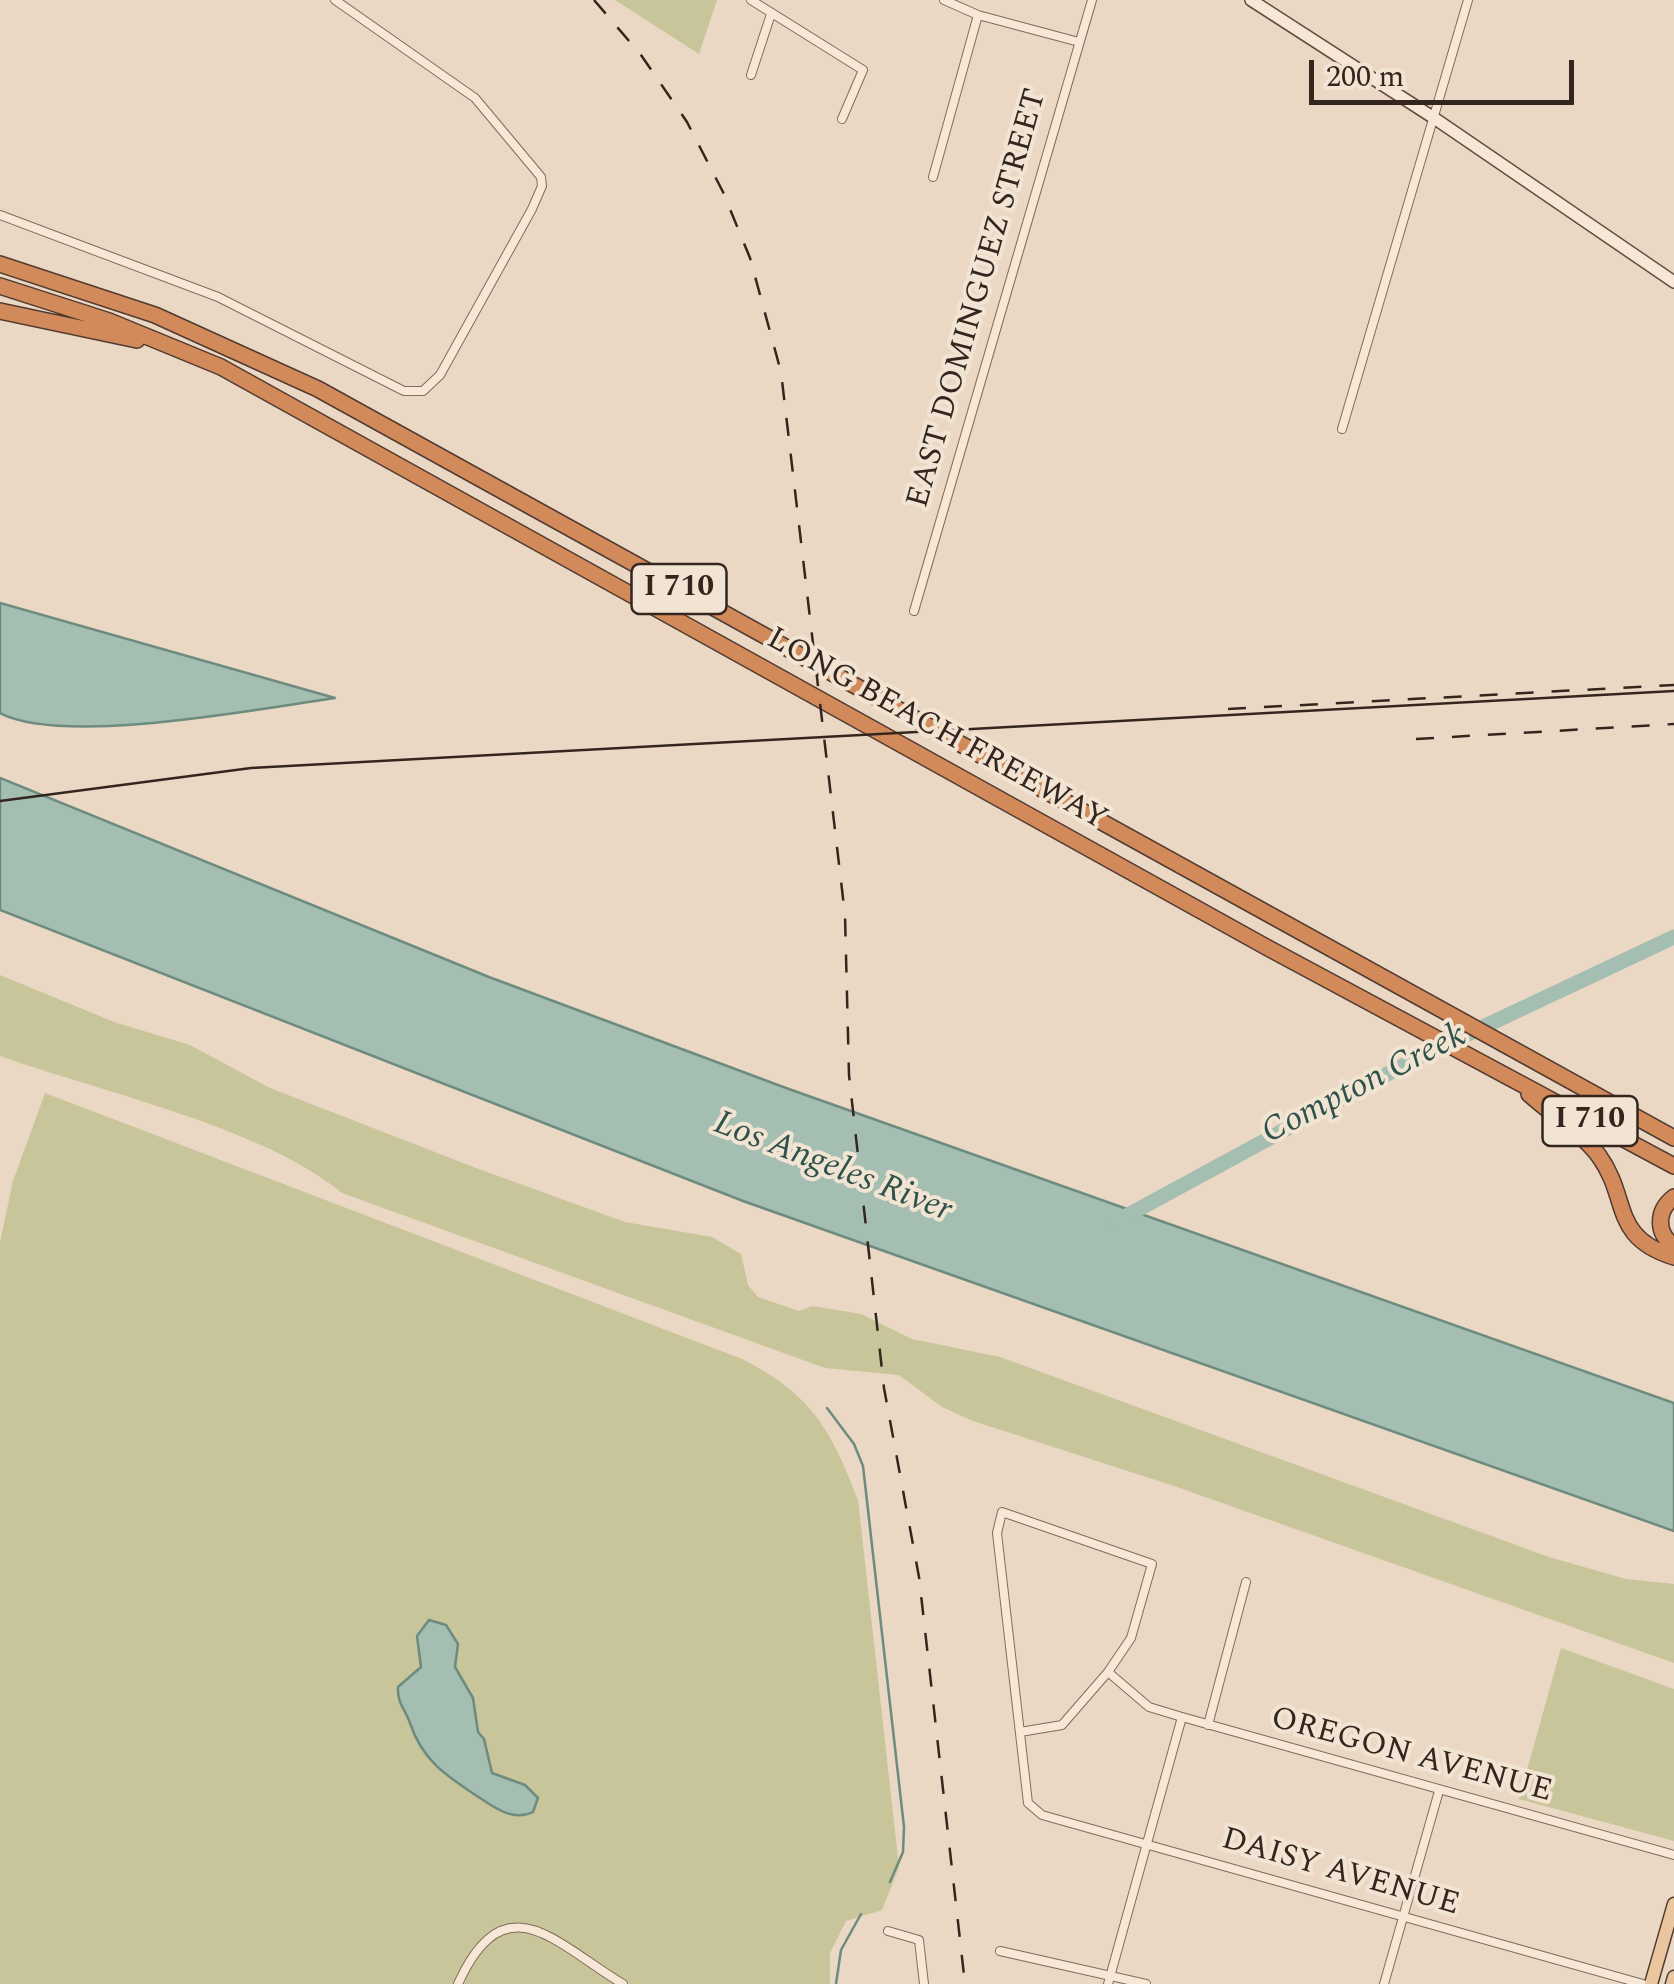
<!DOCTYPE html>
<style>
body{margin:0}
#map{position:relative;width:1674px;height:1984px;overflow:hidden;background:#ead8c4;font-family:Spectral,serif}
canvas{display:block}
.scale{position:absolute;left:1309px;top:60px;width:265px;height:45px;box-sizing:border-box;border:5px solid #34261f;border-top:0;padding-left:12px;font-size:30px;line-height:35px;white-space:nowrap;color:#34261f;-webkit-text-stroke:8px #f2e4d3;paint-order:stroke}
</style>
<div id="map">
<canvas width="1674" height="1984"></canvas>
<div class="scale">200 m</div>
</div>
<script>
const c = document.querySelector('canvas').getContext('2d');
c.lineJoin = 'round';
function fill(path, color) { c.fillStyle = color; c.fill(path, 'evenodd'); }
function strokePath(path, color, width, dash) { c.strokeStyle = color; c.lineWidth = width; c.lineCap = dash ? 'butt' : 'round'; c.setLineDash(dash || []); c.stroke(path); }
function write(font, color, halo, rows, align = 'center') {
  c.font = font + ' Spectral,serif'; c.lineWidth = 8; c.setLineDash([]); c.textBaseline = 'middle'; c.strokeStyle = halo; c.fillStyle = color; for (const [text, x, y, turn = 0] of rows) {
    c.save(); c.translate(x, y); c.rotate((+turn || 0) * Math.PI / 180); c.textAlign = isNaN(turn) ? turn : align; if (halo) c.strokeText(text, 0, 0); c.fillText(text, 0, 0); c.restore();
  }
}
fill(new Path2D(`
 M615,0H717L699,54Z
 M0,975L114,1022L190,1045L270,1088L476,1168L625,1222L712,1237L741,1254L748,1285L758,1297L799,1311L812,1306L861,1314L912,1339L1000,1357L1549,1557L1626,1579L1674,1584V1663L1174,1486L973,1421L942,1407L899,1375L825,1368L342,1193C265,1128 98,1091 0,1056Z
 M45,1093L742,1359C811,1394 831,1429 858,1500L899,1867L882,1910L846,1921L830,1953V1984H0V1242L13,1181Z
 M1561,1648L1674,1689V1841L1519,1799Z`), '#c7c599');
const water = new Path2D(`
 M0,603L335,698C259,709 63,746 0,713Z
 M0,778L489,977L786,1088L1674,1403V1531L743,1201L0,910Z
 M429,1620L446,1625L458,1644L455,1667L473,1698L478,1732L484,1739L492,1773L525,1785L538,1798L533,1812C515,1821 498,1810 483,1800C450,1778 423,1763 410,1723C405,1709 397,1703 398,1687L421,1667L417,1636Z`);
fill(water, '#a5beb2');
strokePath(water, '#6d8b7e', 2.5);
strokePath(new Path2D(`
 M827,1408L854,1444L863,1466L904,1827L903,1852L890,1882
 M836,1984L841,1950L861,1914`), '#6d8b7e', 2.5);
strokePath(new Path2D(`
 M1117,1221L1417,1058L1674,937`), '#a5beb2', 15);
const minor = new Path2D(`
 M751,0L863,70L842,119
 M944,0L978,15L1079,42
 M751,75L771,14
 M933,177L978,15
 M0,215L218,297L404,391H423L440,375L532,209L542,186L541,177L475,98L335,0
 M1342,429L1468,0
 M914,611L1092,0
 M1108,1672L1131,1638L1152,1564L1002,1512L997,1533L1028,1803L1042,1815L1643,1984
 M1208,1725L1246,1582
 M1020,1732L1062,1725L1108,1672L1149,1707L1182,1717L1674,1855
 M888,1931L919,1940L924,1984
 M1000,1951L1146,1984
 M458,1984C505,1880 556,1944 623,1984
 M1108,1984L1182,1717
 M1384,1984L1439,1791`);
const secondary = new Path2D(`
 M1251,0L1434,118L1674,282`);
const primary = new Path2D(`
 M1651,1984L1674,1904
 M1672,1984L1674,1977`);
const motorway = new Path2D(`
 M0,264L155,315L318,389L1674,1138
 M0,286L109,321L221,367L1268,948L1674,1166
 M0,311L137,340
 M1529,1094C1551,1114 1581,1132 1599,1156C1630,1199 1610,1237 1674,1257
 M1674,1197C1656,1211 1656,1233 1674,1246`);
strokePath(minor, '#836a5c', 10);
strokePath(secondary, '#654c3f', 14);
strokePath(primary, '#513a30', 15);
strokePath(motorway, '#513a30', 18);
strokePath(minor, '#f6e7d6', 8);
strokePath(secondary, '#f6e7d6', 11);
strokePath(primary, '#eac69f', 12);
strokePath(motorway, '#d38a5b', 15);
strokePath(new Path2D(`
 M0,801L251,768L1674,691`), '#34261f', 2.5);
strokePath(new Path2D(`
 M594,0L641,55L687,122L723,192L750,258L781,372L845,915L849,1075L884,1388L919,1577L965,1984
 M1228,709L1674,685
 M1416,739L1674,724`), '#34261f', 2.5, [18, 18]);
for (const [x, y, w] of [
 [679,589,95],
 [1590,1121,95]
]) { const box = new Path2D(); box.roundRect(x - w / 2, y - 25, w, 50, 8); c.fillStyle = '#f2e4d3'; c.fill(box); strokePath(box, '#34261f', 2.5); }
write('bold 30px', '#34261f', null, [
 ["I 710",679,589],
 ["I 710",1590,1121]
]);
write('32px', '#34261f', '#f2e4d3', [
 ["EAST DOMINGUEZ STREET",979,299,-74],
 ["LONG BEACH FREEWAY",936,731,29],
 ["OREGON AVENUE",1411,1757,15],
 ["DAISY AVENUE",1340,1874,16]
]);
write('italic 35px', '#2f534b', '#f2e4d3', [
 ["Compton Creek",1365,1086,-27],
 ["Los Angeles River",832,1169,21]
]);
</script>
